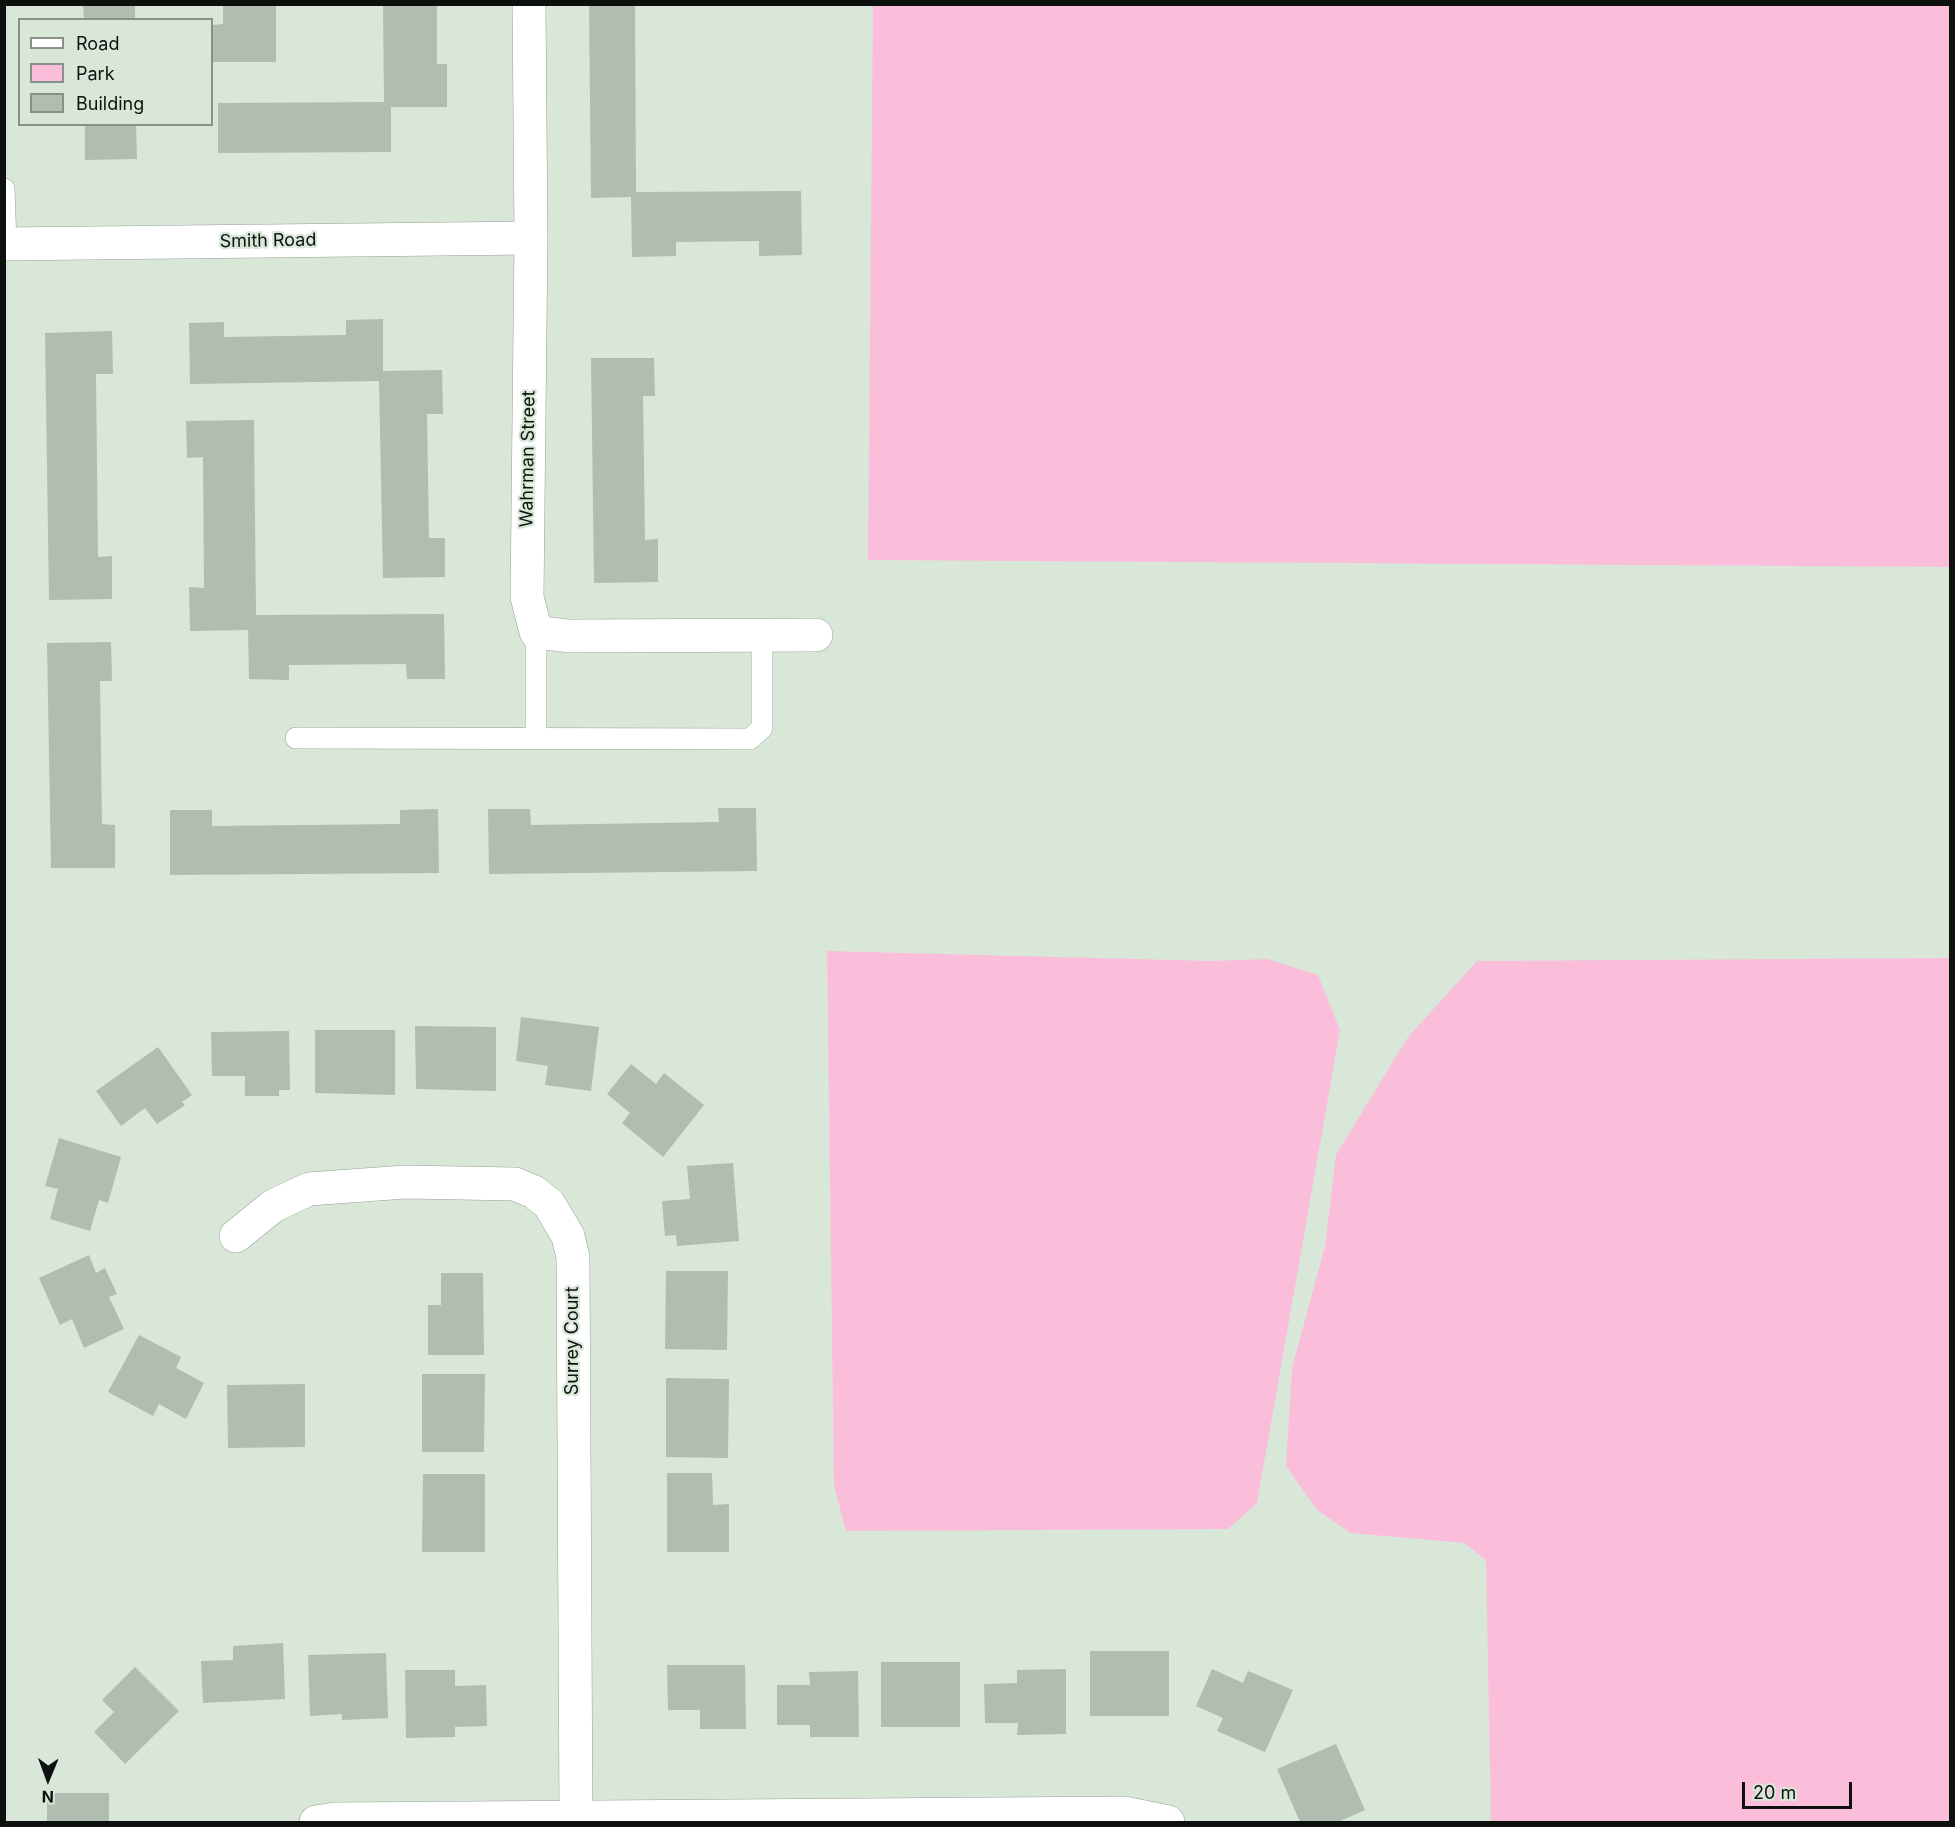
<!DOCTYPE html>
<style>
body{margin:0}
#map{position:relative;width:1955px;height:1827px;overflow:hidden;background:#d9e7d9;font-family:Inter,sans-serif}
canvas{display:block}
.frame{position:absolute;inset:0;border:6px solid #0d110d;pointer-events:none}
.legend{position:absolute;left:18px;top:18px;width:195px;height:108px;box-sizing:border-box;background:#d9e7d9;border:2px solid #879187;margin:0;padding:8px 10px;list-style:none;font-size:18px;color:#0d110d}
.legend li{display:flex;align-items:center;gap:12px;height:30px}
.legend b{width:30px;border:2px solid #879187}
.north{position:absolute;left:18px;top:1749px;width:60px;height:60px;-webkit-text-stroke:4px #d9e7d9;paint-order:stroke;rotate:181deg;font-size:16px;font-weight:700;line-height:24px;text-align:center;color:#0d110d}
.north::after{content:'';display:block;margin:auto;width:21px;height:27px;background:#0d110d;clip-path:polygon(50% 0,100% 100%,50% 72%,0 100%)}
.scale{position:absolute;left:1742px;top:1782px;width:110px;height:27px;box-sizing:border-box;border:3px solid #0d110d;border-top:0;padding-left:8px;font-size:18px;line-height:21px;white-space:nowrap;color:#0d110d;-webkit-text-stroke:4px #d9e7d9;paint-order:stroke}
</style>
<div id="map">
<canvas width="1955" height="1827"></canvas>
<div class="frame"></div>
<ul class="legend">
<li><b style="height:8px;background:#fff"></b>Road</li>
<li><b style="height:16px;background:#fabedb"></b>Park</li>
<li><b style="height:16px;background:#b0bdb0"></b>Building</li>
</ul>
<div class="north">N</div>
<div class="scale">20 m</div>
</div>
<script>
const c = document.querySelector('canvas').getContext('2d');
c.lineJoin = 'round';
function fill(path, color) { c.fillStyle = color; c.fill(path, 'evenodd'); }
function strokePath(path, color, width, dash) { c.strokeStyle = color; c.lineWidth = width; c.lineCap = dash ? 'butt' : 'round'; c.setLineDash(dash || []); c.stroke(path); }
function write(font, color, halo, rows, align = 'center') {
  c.font = font + ' Inter,sans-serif'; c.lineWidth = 4.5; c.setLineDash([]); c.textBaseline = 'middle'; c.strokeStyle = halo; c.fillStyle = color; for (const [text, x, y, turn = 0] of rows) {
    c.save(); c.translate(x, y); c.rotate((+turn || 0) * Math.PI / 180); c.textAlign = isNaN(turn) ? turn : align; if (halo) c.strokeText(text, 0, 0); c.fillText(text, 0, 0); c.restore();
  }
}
fill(new Path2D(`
 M873,5H1950V567L868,560Z
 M827,951L1212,961L1267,959L1318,975L1340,1030L1257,1503L1228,1529L846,1531L834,1486Z
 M1950,958V1822H1491L1486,1560L1464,1543L1351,1533L1317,1510L1286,1466L1292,1368L1325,1246L1336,1155L1408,1037L1477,961Z`), '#fabedb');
fill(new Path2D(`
 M83,4H135V20H84Z
 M223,4H276V62H213V25L223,24Z
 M383,4H437V64H447V107H391V152L218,153V103L384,102Z
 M589,4H635L636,192L801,191L802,255L759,256V241L676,242V256L632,257L631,197L591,198Z
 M85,124H136L137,159L85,160Z
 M383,319V371L442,370L443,414H427L429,538H445V577L383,578L379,381L190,384L189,323L224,322V337L346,335V320Z
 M112,331L113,374H96L98,557L112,556V599L49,600L45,333Z
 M591,358H654L655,396H643L645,540L658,539V582L594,583Z
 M254,420L256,615L444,614L445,679H407L406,664L289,665V680L249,679L248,630L190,631L189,587L204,588L203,457L187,458L186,421Z
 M111,642L112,681H100L102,824L115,825V868H51L47,643Z
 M718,808H756L757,871L489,874L488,809H530L531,825L719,822Z
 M438,809L439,873L170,875V810H212V826L400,824V810Z
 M521,1017L599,1027L591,1091L545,1085L548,1066L516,1061Z
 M415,1026L496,1027V1091L416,1089Z
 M315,1030H395V1095L315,1093Z
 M289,1031L290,1090H279V1096H245V1076H212L211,1032Z
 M158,1047L192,1095L182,1102L185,1105L157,1124L145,1108L121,1126L96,1091Z
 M631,1064L656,1084L664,1073L704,1105L663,1157L622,1123L630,1113L607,1094Z
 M59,1138L121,1157L108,1203L99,1200L90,1231L50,1219L58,1189L45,1186Z
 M733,1163L739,1241L677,1246L676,1235L665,1236L662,1201L690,1199L687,1166Z
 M89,1255L96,1273L105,1268L117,1294L109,1297L124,1329L84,1348L72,1319L60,1325L39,1278Z
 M666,1271H728L727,1350L665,1349Z
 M441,1273H483L484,1355H428V1305H441Z
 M139,1335L181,1357L176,1368L204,1383L186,1419L159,1404L153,1416L108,1392Z
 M422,1374H485L484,1452H422Z
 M666,1378L729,1379L728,1458L666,1457Z
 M305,1384V1447L228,1448L227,1385Z
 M667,1473H712L713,1505L729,1504V1552H667Z
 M423,1474H485V1552H422Z
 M283,1643L285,1699L203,1703L201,1661L233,1660V1646Z
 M1090,1651H1169V1716H1090Z
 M386,1653L388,1718L342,1720V1714L310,1716L308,1655Z
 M881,1662H960V1727H881Z
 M667,1665H745L746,1729H700V1710H668Z
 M135,1667L179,1711L125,1764L94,1732L114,1712L102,1700Z
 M1066,1669V1734L1017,1735L1018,1723H985L984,1684L1017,1683V1670Z
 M1212,1669L1243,1683L1248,1671L1293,1690L1265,1752L1217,1731L1223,1718L1196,1706Z
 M405,1670H455V1686L486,1685L487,1726L455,1727V1737L406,1738Z
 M858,1671L859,1737H810V1725H777V1685H810L809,1672Z
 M1336,1744L1365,1810L1338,1822H1300L1277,1769Z
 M47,1793H109V1822H47Z`), '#b0bdb0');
const service = new Path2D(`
 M4,189L6,244
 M296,738L750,739L762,728V636
 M536,738V632`);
const minor = new Path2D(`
 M529,4L531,238L527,597L536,632L568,636L816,635
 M4,244L531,238
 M236,1236L273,1206L309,1189L405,1182L515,1184L534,1192L549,1204L568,1236L573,1257L576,1822
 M316,1822L335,1819L1124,1813L1168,1822`);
strokePath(service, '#95a195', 22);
strokePath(minor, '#95a195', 34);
strokePath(service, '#fff', 21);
strokePath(minor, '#fff', 33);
write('18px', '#0d110d', '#d9e7d9', [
 ["Smith Road",268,241,-1],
 ["Wahrman Street",528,459,-89],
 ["Surrey Court",573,1341,-90]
]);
</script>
